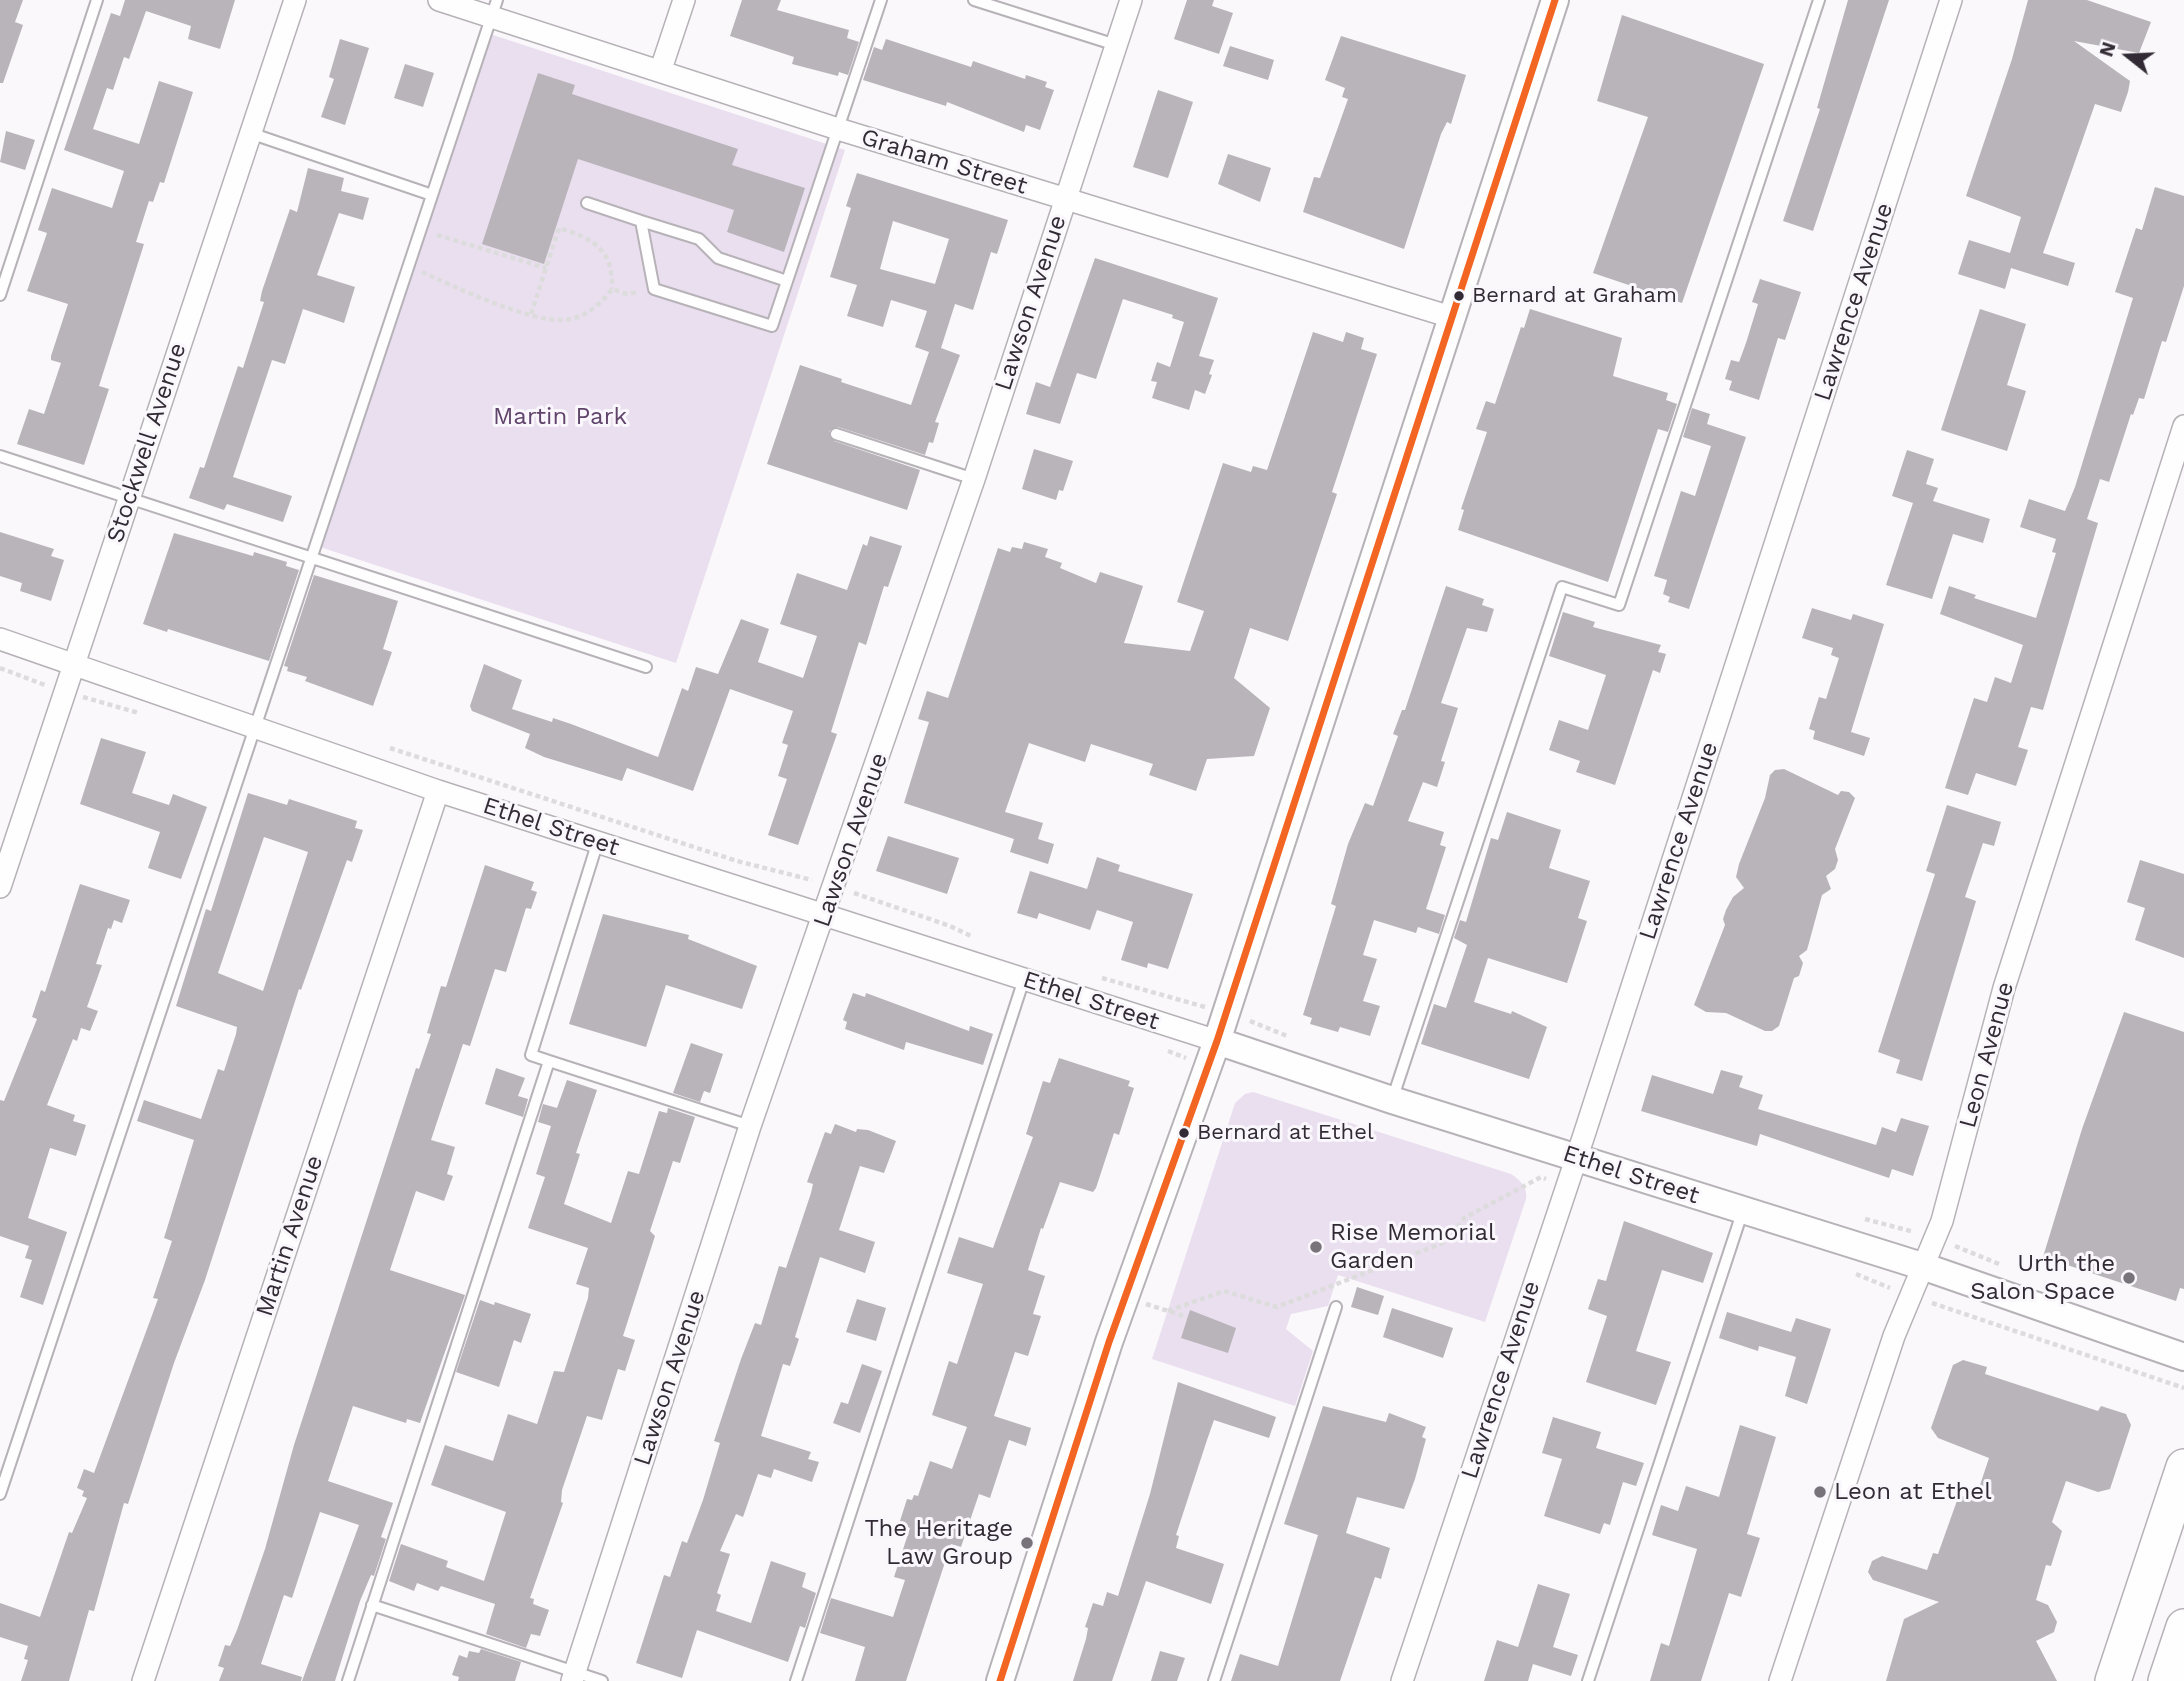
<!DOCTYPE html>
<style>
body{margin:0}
#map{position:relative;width:2184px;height:1681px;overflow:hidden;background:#faf8fb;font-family:"Work Sans",sans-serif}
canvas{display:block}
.north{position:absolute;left:2093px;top:21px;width:70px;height:70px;-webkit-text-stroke:5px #faf7fc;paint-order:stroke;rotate:288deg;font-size:19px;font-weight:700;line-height:28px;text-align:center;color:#322b35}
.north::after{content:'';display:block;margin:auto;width:24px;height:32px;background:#322b35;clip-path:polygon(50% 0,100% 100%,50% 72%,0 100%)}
</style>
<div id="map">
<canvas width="2184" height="1681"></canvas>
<div class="north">N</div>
</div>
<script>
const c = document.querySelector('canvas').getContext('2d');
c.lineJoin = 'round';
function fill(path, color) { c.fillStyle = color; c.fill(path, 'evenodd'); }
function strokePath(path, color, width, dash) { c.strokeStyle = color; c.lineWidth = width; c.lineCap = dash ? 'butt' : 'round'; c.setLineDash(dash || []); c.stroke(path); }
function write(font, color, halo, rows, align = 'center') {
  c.font = font + ' "Work Sans",sans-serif'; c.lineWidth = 6; c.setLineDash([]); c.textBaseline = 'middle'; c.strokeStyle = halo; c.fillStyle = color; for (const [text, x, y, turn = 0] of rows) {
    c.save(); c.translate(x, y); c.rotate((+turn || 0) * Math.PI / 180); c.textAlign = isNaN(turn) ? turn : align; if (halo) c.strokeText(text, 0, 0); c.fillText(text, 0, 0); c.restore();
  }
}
fill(new Path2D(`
 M490,34L845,150L676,663L320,547Z
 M1253,1092L1511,1174C1520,1180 1528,1187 1526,1199L1485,1322L1338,1275L1328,1306L1291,1314L1286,1329L1313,1351L1295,1406L1152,1359L1235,1103L1245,1094Z`), '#eadfef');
fill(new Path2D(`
 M0,0H23L15,22L23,25L3,83H0Z
 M125,0H235L220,49L188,39L191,26L146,11L129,59L124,57L113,90L107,88L93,129L139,144L159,81L193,92L164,183L160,182L153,202L149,201L136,242L144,244L99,386L109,389L84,465L17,444L29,409L44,414L61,363L51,360V356L68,304L27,291L47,233L38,230L52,188L112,208L124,171L64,150L111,13L120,16Z
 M742,0H781L777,10L849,30L847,38L859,42L848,75L839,72L838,76L792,64L794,57L730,36Z
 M1187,0H1214L1212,6L1233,13L1219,54L1174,39Z
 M1848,0H1889L1813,231L1783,221L1820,109L1817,108Z
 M2028,0H2087L2151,22L2139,53L2074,41L2130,81L2128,92L2121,112L2095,104L2043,253L2075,263L2068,286L2011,268L2005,289L1958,274L1969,240L2010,253L2021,217L1966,196L2012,59Z
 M1622,15L1764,64L1682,303L1593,273L1648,117L1597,101Z
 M1341,36L1466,75L1451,124L1447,122L1441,134L1404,249L1303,212L1314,177L1320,178L1348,99L1342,97L1345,88L1325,80Z
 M340,39L369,48L345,125L321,117L334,79L329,77Z
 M886,39L971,67L973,61L1025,79L1026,75L1047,82L1045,87L1054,90L1040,130L1026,125L1024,132L947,102L946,106L863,80L874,47L882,50Z
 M1230,46L1274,60L1268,80L1223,66Z
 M405,64L434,73L423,107L394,98Z
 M538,73L575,85L572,94L738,149L732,165L805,188L784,252L727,232L734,210L578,159L544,264L482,244Z
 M1158,90L1193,102L1168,178L1133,167Z
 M6,131L35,140L25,170L0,162Z
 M1228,154L1271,168L1260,202L1218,184Z
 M308,168L344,178L341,191L369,198L363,220L339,213L317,275L355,287L344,323L303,309L285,364L272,360L233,477L292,496L283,522L227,504L224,510L189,498L200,467L204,468L238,366L243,368L264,302L260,301L262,291L290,209L297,212Z
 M857,173L1008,220L997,254L991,252L973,310L955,304L941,348L960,355L935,422L939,423L933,443L929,442L925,455L838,427L829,431L834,441L920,470L907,510L767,464L800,365L842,379L841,382L911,405L929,352L915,347L927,311L891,300L883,327L847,316L857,285L830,277L851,208L846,206ZM893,221L949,239L935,284L880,269Z
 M2155,187L2184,196V286L2166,342L2162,341L2144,399L2139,398L2133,415L2131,414L2109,482L2100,479L2087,519L2098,523L2043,710L2031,707L2018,747L2028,750L2016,786L1976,773L1968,795L1945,788L1974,698L1987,702L1995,677L2011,683L2023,645L1940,614L1949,586L1976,595L1974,598L2036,618L2056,553L2052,552L2056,539L2020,527L2029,499L2065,511L2075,487L2133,298L2115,292L2136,228L2142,230Z
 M1095,258L1218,298L1199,356L1214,360L1209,374L1212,375L1205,394L1195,390L1189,410L1152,398L1157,382L1151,381L1157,362L1170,367L1184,322L1172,318L1173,315L1123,299L1096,379L1077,373L1060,424L1026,414L1036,382L1050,387Z
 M1760,279L1801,292L1785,340L1778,338L1759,400L1729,390L1732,381L1725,379L1731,360L1739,362L1746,343L1758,304L1752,302Z
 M1530,309L1622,338L1613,376L1668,393L1666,400L1677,404L1668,432L1658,429L1608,582L1458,530L1464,510L1461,509L1487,432L1476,429L1486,401L1495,404L1521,327L1524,328Z
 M1980,309L2026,324L2007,385L2026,391L2007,451L1941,430Z
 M1313,332L1343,342L1346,332L1364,338L1361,349L1377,354L1332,492L1337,494L1288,641L1250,628L1234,678L1270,708L1254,756L1207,759L1196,791L1149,775L1153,764L1091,744L1085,762L1029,743L1005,812L1043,823L1038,839L1054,844L1048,864L1010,852L1014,839L904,803L929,722L918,719L927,691L948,698L998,548L1010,552L1012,547L1022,549L1024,542L1048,549L1045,557L1062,563L1060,568L1096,583L1100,572L1143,586L1124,643L1190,651L1204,611L1177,602L1223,463L1251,472L1253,466L1267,470Z
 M1692,408L1710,414L1707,424L1746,437L1689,609L1668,602L1670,597L1663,594L1667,580L1654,576L1681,491L1695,496L1711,446L1683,437Z
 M1034,449L1073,461L1063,491L1059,490L1056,500L1022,489Z
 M1907,450L1934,459L1926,484L1938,488L1933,501L1990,519L1983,543L1953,534L1932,599L1886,585L1913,503L1892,496Z
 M0,532L54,549L51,556L64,560L51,601L20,591L22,583L0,576Z
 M174,533L253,556L254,552L287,562L286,566L299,570L269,661L168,629L167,632L143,624Z
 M870,536L902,546L888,587L884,586L866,645L859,642L831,732L837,734L798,845L768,835L787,779L778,776L788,745L782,743L793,711L730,689L693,791L627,768L622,781L544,757L525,748L530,734L472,711L470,706L484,664L522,680L512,709L552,722L553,718L571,724L658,757L682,688L688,691L696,667L718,674L741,619L769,629L758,662L803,678L817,636L780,624L797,573L847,590L863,544L867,546Z
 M314,575L398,601L383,649L392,652L373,706L305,681L307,677L287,671L288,667L284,666Z
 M1446,586L1484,599L1482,605L1494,609L1487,632L1467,628L1441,703L1458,708L1441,761L1445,762L1437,787L1423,782L1408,821L1444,832L1440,845L1446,847L1426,909L1445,915L1439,934L1418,927L1416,933L1374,920L1363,955L1377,959L1363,1001L1380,1006L1370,1036L1340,1027L1338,1032L1310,1024L1312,1018L1303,1015L1336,906L1331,904L1348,844L1365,803L1373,806L1398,736L1393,734L1402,710H1405Z
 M1812,608L1851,620L1853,614L1884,624L1851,732L1870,738L1864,756L1813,739L1815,731L1809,729L1819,697L1826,699L1839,658L1831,655L1833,648L1802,638Z
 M1563,612L1595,622L1593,627L1661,645L1658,652L1666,654L1660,673L1653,670L1615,785L1576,772L1580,761L1549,750L1559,720L1588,730L1606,675L1549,656Z
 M101,738L146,752L132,793L169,805L173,794L207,807L181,879L148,868L160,832L80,804Z
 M1784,769L1838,795L1841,791L1849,792L1855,798L1835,849L1838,860L1835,869L1826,876L1831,889L1822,895L1807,950L1799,956L1803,963L1799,976L1794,978L1779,1026L1772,1031H1765L1726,1013L1706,1012L1694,1005L1725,925L1723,919L1726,910L1733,897L1744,888L1736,877L1739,864L1765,798L1770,775L1775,770Z
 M248,793L287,805L289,799L357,821L355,828L363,830L352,862L347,860L301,990L299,989L205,1280L174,1363L128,1504L124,1503L94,1611L89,1610L69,1681H21L28,1660L24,1659L28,1646L0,1637V1603L40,1617L69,1532L72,1533L87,1498L82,1496L84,1491L77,1488L84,1469L94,1473L158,1299L153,1298L172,1241L164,1238L194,1140L137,1121L144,1100L201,1119L218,1069L224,1071L236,1034L237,1027L176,1006L206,909L211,911ZM264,837L308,852L263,991L218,973Z
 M1947,805L2001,822L1994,846L1983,843L1965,897L1976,901L1922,1081L1896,1073L1900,1060L1878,1052L1935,874L1926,871Z
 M1507,812L1561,830L1549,868L1590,881L1578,918L1587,921L1567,983L1488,958L1474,1002L1511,1014L1512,1011L1547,1027L1529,1079L1421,1044L1434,1004L1446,1008L1467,945L1454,938L1460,920L1466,922L1491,838L1498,840Z
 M888,836L959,858L947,894L876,871Z
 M1097,857L1120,865L1118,871L1193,894L1168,969L1148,963L1147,968L1121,960L1133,922L1097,910L1090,930L1039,913L1037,919L1017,913L1030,871L1087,889Z
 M2140,860L2184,874V958L2135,940L2145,908L2127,902Z
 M485,865L534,882L531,890L537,892L531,909L526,908L506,972L495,969L470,1046L463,1044L431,1140L455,1147L447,1174L453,1176L444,1201L416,1191L390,1270L465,1295L420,1423L407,1419L406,1423L353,1406L328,1481L393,1503L381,1537L386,1539L374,1576L371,1575L360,1601L335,1681H302L359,1525L320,1512L292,1598L284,1595L261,1664L302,1677L301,1681H219L224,1668L218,1666L225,1645L230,1646L237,1630L265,1549L294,1445L416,1068L419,1069L431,1034L427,1033L441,986L446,987Z
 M80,884L130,900L122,923L114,920L111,929L108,928L96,964L102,965L87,1007L98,1011L90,1031L81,1028L77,1041L73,1039L47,1105L75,1115L73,1121L86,1125L76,1156L50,1148L28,1218L67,1232L43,1305L20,1297L32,1260L25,1258L29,1246L0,1236V1100L4,1101L37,1019L32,1017L41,990L45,992Z
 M603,914L689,935L688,939L757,966L742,1009L666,985L646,1047L569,1024Z
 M853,993L865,997L866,993L969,1031L970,1026L993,1034L983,1065L906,1042L904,1050L845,1029L847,1022L843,1020Z
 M2124,1012L2184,1032V1289L2180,1288L2176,1301L2043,1257L2082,1129Z
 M691,1043L723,1054L710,1093L704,1091L700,1102L673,1093Z
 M1059,1058L1130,1081L1128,1086L1134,1088L1119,1135L1114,1133L1096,1188L1093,1192L1060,1182L1043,1229L1041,1228L1028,1270L1045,1276L1033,1314L1041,1316L1028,1356L1015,1352L994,1416L1031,1428L1026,1446L1009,1440L990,1498L979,1494L961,1547L951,1544L906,1681H855L865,1647L820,1633L831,1598L893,1617L905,1580L894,1577L910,1528L899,1524L907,1499L912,1500L914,1495L918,1496L930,1461L952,1469L967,1427L932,1415L949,1361L957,1364L983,1284L947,1273L959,1237L993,1248L1033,1137L1026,1134L1043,1081L1050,1083Z
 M496,1068L525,1078L518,1096L528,1099L523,1117L485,1104Z
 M1721,1070L1743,1076L1739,1087L1763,1095L1758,1109L1876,1145L1882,1127L1896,1132L1901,1118L1929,1126L1913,1176L1892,1169L1889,1178L1760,1134L1757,1146L1641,1111L1652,1075L1713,1094Z
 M567,1080L597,1090L576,1153L580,1154L564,1204L611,1223L628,1171L639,1174L659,1111L667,1113L668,1108L695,1117L680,1163L673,1161L650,1231L655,1236L623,1336L635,1340L625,1371L618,1369L602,1420L587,1416L562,1490L561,1502L563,1503L530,1598L534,1599L533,1604L549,1610L540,1636L531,1634L526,1648L486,1634L495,1604L441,1586L438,1591L417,1583L414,1591L389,1581L401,1544L448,1561L446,1567L484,1581L506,1512L431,1485L445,1445L493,1461L508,1414L537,1424L554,1371L564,1372L588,1298L589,1288L576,1284L588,1248L528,1228L545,1177L536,1174L551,1126L538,1122L543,1104L557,1108Z
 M835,1124L856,1132L857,1129L868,1130L896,1141L884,1173L860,1166L839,1230L875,1242L865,1273L820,1257L795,1337L799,1339L790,1366L783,1364L761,1436L811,1452L808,1459L819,1462L812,1482L774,1469L771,1478L758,1474L743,1517L736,1514L720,1551L730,1554L717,1593L721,1595L716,1611L751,1623L771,1561L806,1573L802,1587L816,1593L805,1628L800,1626L788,1662L697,1630L682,1678L636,1663L664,1575L670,1577L682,1541L687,1543L703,1500L720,1443L714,1441L741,1359L755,1323L761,1325L779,1266L786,1268L811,1193L813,1184L807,1182L825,1132L831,1134Z
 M1624,1221L1713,1253L1703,1283L1662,1270L1636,1351L1671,1362L1656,1405L1586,1382L1607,1316L1588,1309L1598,1279L1606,1281Z
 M1357,1287L1384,1296L1378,1315L1351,1307Z
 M857,1299L886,1308L876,1341L846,1332Z
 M480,1300L494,1305L495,1302L531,1314L521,1343L514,1340L499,1387L456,1372Z
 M1392,1308L1453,1328L1443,1358L1383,1337Z
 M1190,1310L1236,1328L1228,1353L1181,1338Z
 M1727,1312L1791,1332L1796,1318L1831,1329L1807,1404L1785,1396L1796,1357L1759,1346L1758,1351L1719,1338Z
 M1963,1360L1987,1367L1985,1374L2098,1411L2101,1406L2126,1414L2131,1425L2110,1489L2098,1492L2066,1481L2052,1522L2062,1531L2051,1566L2046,1565L2036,1600L2048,1605L2057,1622L2054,1632L2036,1641L2057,1681H1886L1904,1619L1939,1602L1873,1580L1868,1572L1872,1561L1882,1556L1927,1570L1933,1553L1938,1554L1959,1495L1975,1500L1989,1458L1938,1438L1931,1428L1953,1365Z
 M862,1364L882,1371L860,1433L833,1423L841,1402L848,1404Z
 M1178,1382L1276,1417L1269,1438L1214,1420L1207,1440L1176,1535L1179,1536L1176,1548L1224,1564L1211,1604L1146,1581L1112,1681H1073L1086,1639L1088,1628L1085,1627L1093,1603L1103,1606L1107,1592L1118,1596L1150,1494Z
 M1323,1406L1386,1422L1389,1413L1426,1427L1422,1437L1426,1439L1415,1479L1404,1509L1357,1497L1346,1533L1390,1548L1381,1579L1375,1577L1340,1681H1231L1240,1654L1278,1666L1318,1535L1284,1524Z
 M1553,1417L1601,1432L1596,1448L1644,1463L1636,1486L1623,1482L1610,1525L1604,1523L1600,1534L1544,1516L1562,1459L1542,1453Z
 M1740,1425L1776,1437L1747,1534L1760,1538L1741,1597L1729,1593L1701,1681H1650L1661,1643L1669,1646L1697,1549L1652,1535L1661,1505L1678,1511L1686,1486L1719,1497Z
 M1538,1584L1570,1594L1553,1647L1578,1655L1571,1676L1533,1664L1528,1681H1484L1497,1640L1518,1647Z
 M481,1649L521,1662L515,1681H458L459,1677L452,1675L459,1655L467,1658L469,1651L479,1653Z
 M1160,1651L1185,1658L1177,1681H1151Z`), '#b9b4ba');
const service = new Path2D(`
 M974,0L1116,45
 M250,133L432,195
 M587,203L641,221L654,289L772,326L881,0
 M641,221L699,239L718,258L787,281
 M0,295L97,0
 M836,434L974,479
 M0,456L646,667
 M549,1061L750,1126
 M1392,1100L1562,587L1619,605L1819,0
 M0,1494L497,0
 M372,1605L602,1681
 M348,1681L549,1061L531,1055L598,841
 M796,1681L1024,979
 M1214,1681L1336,1307
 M1588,1681L1743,1210`);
const minor = new Path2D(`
 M439,0L838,129L1451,317
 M661,69L684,0
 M0,639L438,791L1217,1041
 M0,887L295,0
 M143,1681L438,791
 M572,1681L750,1126L974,479L1131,0
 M1402,1681L1584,1135L1951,0
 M1780,1681L1894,1336L1942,1221L2004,988L2184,426`);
const tertiary = new Path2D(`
 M1217,1041L1392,1100L1925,1267L2184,1357
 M1000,1681L1109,1342L1217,1041L1555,0`);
const trunk = new Path2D(`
 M2113,1681L2184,1467
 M2166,1681L2184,1627`);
strokePath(service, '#b6b2b7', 14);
strokePath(minor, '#b6b2b7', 24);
strokePath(tertiary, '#b6b2b7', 30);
strokePath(trunk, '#b6b2b7', 38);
strokePath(new Path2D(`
 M437,235L546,268
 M422,272C455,287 529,322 564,320C585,318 600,305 612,289L627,294L638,292
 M531,314L559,228C594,239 613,249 612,289
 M0,668L45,685
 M83,697L139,713
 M390,748L737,861L812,880
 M854,893L950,926L973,937
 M1102,978L1205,1007
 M1250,1021L1287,1036
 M1168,1051L1186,1058
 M1865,1219L1914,1232
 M1955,1246L1999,1264
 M1856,1274L1890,1288
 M1932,1303L2184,1388
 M1146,1304L1187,1317
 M1168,1311L1224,1291L1277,1307L1448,1241L1464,1218L1541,1177L1546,1179`), '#dddcdd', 4.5, [5, 3.5]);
strokePath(service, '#fefefe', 10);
strokePath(minor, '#fefefe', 21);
strokePath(tertiary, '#fefefe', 26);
strokePath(trunk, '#fefefe', 35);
strokePath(new Path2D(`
 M1000,1681L1109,1342L1217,1041L1555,0`), '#f26522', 7);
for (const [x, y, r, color] of [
 [1459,296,6,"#322b35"],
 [1184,1133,6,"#322b35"],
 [1316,1247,7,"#78737a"],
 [2129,1278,7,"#78737a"],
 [1820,1492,7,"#78737a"],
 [1027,1543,7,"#78737a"]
]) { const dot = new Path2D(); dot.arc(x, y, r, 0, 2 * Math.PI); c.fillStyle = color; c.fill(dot); strokePath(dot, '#faf7fc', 2.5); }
write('22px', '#322b35', '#faf7fc', [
 ["Bernard at Graham",1472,296],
 ["Bernard at Ethel",1197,1133]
], 'left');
write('24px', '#322b35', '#faf7fc', [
 ["Graham Street",944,162,17],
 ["Lawrence Avenue",1854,302,-72],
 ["Lawson Avenue",1031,303,-72],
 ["Stockwell Avenue",147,443,-72],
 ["Ethel Street",551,827,18],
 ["Lawson Avenue",851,840,-71],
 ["Lawrence Avenue",1679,841,-72],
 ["Ethel Street",1091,1001,18],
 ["Leon Avenue",1987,1055,-75],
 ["Ethel Street",1631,1175,18],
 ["Martin Avenue",290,1236,-72],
 ["Lawson Avenue",670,1378,-72],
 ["Lawrence Avenue",1501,1380,-72]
]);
write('24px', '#60446b', '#faf7fc', [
 ["Martin Park",560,417]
]);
write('24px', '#322b35', '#faf7fc', [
 ["Rise Memorial",1330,1233],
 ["Garden",1330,1261],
 ["Urth the",2115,1264,"right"],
 ["Salon Space",2115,1292,"right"],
 ["Leon at Ethel",1834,1492],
 ["The Heritage",1013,1529,"right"],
 ["Law Group",1013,1557,"right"]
], 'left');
</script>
